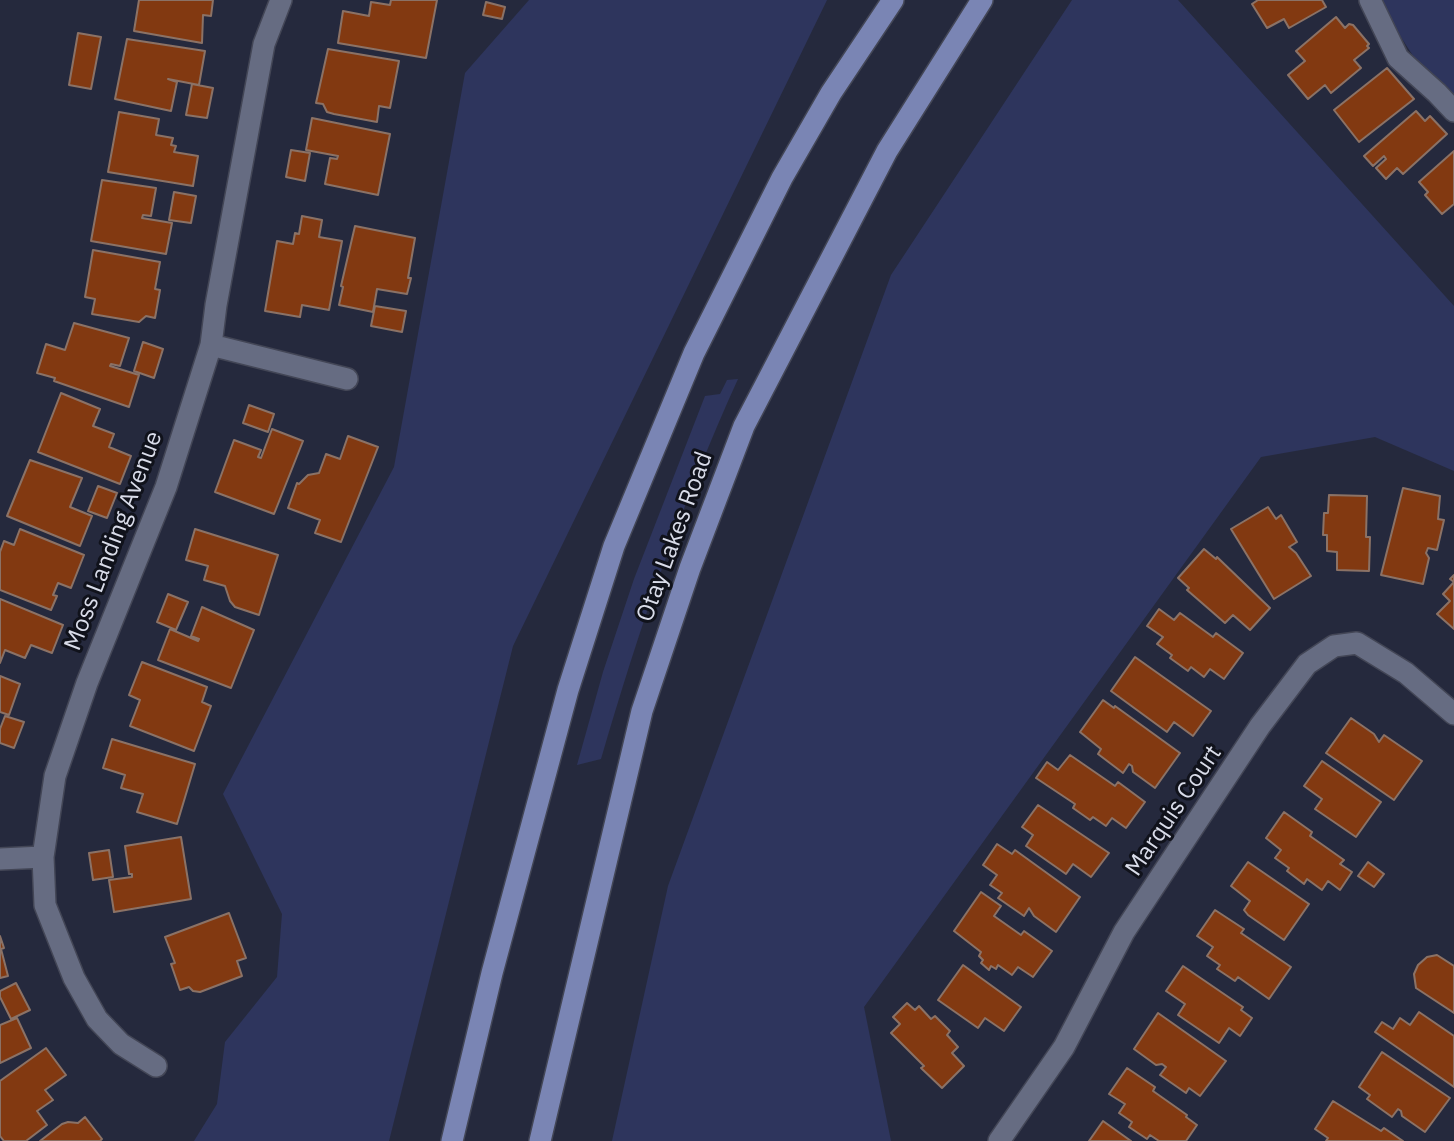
<!DOCTYPE html>
<style>
body{margin:0}
canvas{display:block;background:#25293d}
</style>
<canvas width="1454" height="1141"></canvas>
<script>
const c = document.querySelector('canvas').getContext('2d');
c.lineJoin = 'round';
function fill(path, color) { c.fillStyle = color; c.fill(path, 'evenodd'); }
function strokePath(path, color, width, dash) { c.strokeStyle = color; c.lineWidth = width; c.lineCap = dash ? 'butt' : 'round'; c.setLineDash(dash || []); c.stroke(path); }
function write(font, color, halo, rows, align = 'center') {
  c.font = font + ' "IBM Plex Sans",sans-serif'; c.lineWidth = 6; c.setLineDash([]); c.textBaseline = 'middle'; c.strokeStyle = halo; c.fillStyle = color; for (const [text, x, y, turn = 0] of rows) {
    c.save(); c.translate(x, y); c.rotate((+turn || 0) * Math.PI / 180); c.textAlign = isNaN(turn) ? turn : align; if (halo) c.strokeText(text, 0, 0); c.fillText(text, 0, 0); c.restore();
  }
}
fill(new Path2D(`
 M529,0H827L513,646L389,1141H194L217,1104L225,1042L277,977L282,914L223,794L394,467L465,73Z
 M1072,0H1178L1454,306V471L1375,437L1261,457L864,1007L891,1141H612L668,886L891,275Z
 M1377,0H1454V111L1437,93Z
 M738,379C682,502 639,629 601,759L577,765L603,672L634,579L705,396L720,394L727,380Z`), '#2e355d');
const building = new Path2D(`
 M139,0H213L211,16L203,15L202,43L134,31Z
 M391,0H437L426,58L338,43L343,11L369,16L371,2L390,5Z
 M1258,0H1322L1326,7L1289,28L1284,19L1267,28L1252,4Z
 M486,2L505,7L502,19L483,15Z
 M1336,17L1345,28L1349,24L1353,25L1369,44L1367,46L1369,48L1354,60L1361,68L1331,93L1325,85L1308,99L1288,75L1305,61L1296,51Z
 M78,33L101,37L91,89L69,85Z
 M127,39L205,51L199,85L168,79L177,82L171,111L115,99Z
 M328,49L399,61L390,108L379,106L377,122L334,114L327,112L323,104L316,103Z
 M1387,68L1414,99L1359,142L1334,110Z
 M192,84L213,88L207,118L186,115Z
 M1416,111L1425,121L1430,116L1447,134L1403,174L1397,168L1386,179L1376,168L1386,159L1384,156L1373,166L1364,156Z
 M119,112L159,119L156,135L173,138L171,145L176,146L174,152L198,156L193,186L108,172Z
 M312,118L390,134L378,195L325,184L330,158L337,159L338,156L306,150Z
 M291,150L310,153L305,181L286,177Z
 M1454,151V204L1442,214L1425,195L1428,192L1419,182Z
 M102,180L156,188L151,216L143,215L142,218L172,223L166,254L91,241Z
 M174,192L196,196L191,223L169,220Z
 M302,216L322,220L319,237L342,241L329,310L302,305L300,317L265,311L277,241L293,244L295,233L299,234Z
 M355,226L415,238L408,278H411L407,294L377,289L373,312L339,305L343,287L341,286Z
 M93,250L160,262L155,289L160,290L155,318L146,316L139,322L92,314L95,299L85,297Z
 M375,306L406,311L402,332L371,326Z
 M74,323L129,338L120,366L111,364L110,366L139,375L129,407L54,381L55,378L37,373L46,344L65,350Z
 M143,342L163,349L154,378L134,371Z
 M61,393L100,409L93,426L114,434L109,447L131,456L120,484L38,452Z
 M249,405L274,414L268,432L243,423Z
 M272,429L303,441L274,514L215,492L234,440L261,450L258,457L261,458Z
 M348,436L378,447L341,542L315,533L320,520L288,508L297,483L299,484L308,475L319,473L326,454L340,459Z
 M30,460L82,478L70,507L92,516L80,546L7,516Z
 M98,486L117,493L107,518L88,511Z
 M1403,488L1440,496L1438,519L1444,520L1437,550L1428,548L1426,553L1429,558L1423,584L1381,575Z
 M1329,495L1367,496L1366,537H1370L1369,571L1337,570V552L1327,551V535H1323L1324,513H1328Z
 M1268,507L1276,519L1281,515L1297,542L1289,547L1296,553L1311,576L1274,599L1231,529Z
 M20,529L84,555L71,588L58,583L53,595L57,596L51,610L0,590V552L4,541L14,545Z
 M195,529L278,555L259,615L235,607L230,601L225,586L204,580L208,566L186,560Z
 M1204,549L1216,559L1217,557L1270,608L1250,630L1233,615L1225,623L1187,590L1189,588L1178,578Z
 M1454,575V629L1437,614L1450,601L1443,594L1454,582L1450,579Z
 M168,594L188,602L176,630L157,622Z
 M0,599L63,625L52,653L31,645L25,658L5,650L0,663Z
 M202,607L254,630L231,688L158,660L170,629L198,641L199,639L191,636Z
 M1159,609L1174,620L1180,613L1213,637L1216,633L1243,653L1224,679L1210,669L1204,677L1191,667L1188,671L1170,658L1172,655L1157,644L1163,637L1147,626Z
 M1135,657L1211,711L1193,736L1174,722L1167,732L1111,691Z
 M142,662L207,687L202,702L211,706L194,751L130,726L140,700L129,695Z
 M0,676L20,684L9,715L0,712Z
 M1103,700L1114,708L1115,706L1180,753L1155,788L1133,772L1132,766L1129,764L1123,773L1098,754L1101,749L1080,732Z
 M5,716L24,722L14,748L0,743V729Z
 M1351,718L1374,734L1379,742L1384,735L1422,761L1394,800L1326,753Z
 M112,739L195,764L177,824L137,812L143,794L121,788L125,775L103,768Z
 M1070,755L1115,786L1118,782L1145,802L1126,828L1112,818L1106,826L1093,817L1090,820L1073,808L1075,804L1036,778L1047,762L1058,770Z
 M1322,761L1381,802L1356,837L1315,809L1322,799L1304,786Z
 M1038,805L1109,853L1091,877L1073,864L1066,874L1026,846L1033,835L1022,827Z
 M1284,812L1312,832L1310,836L1344,860L1340,864L1352,872L1340,890L1328,881L1322,890L1307,879L1304,884L1287,871L1289,868L1275,858L1281,850L1266,838Z
 M181,837L191,899L114,912L109,880L132,877V874H129L125,846Z
 M997,844L1012,854L1015,850L1080,897L1056,932L1034,916L1029,908L1024,916L998,898L1002,893L990,885L997,875L983,865Z
 M109,850L113,877L93,880L89,853Z
 M1248,862L1309,904L1284,940L1248,915L1244,910L1250,901L1231,886Z
 M1368,862L1384,874L1374,887L1358,876Z
 M981,892L1001,906L994,916L1021,935L1024,931L1052,951L1033,977L1018,967L1012,975L998,965L996,969L991,966L989,970L981,963L983,960L979,956L981,952L954,931Z
 M1215,910L1244,929L1241,933L1291,967L1269,999L1238,977L1235,981L1217,969L1220,965L1207,956L1213,947L1197,936Z
 M229,913L246,958L237,961L242,976L200,992L193,991L189,987L180,990L171,964L175,963L165,937Z
 M0,936L4,948L1,949L8,976L0,978Z
 M1437,955L1454,966V1013L1416,988L1414,974L1418,965L1427,957Z
 M963,965L1021,1007L1004,1031L985,1018L978,1028L938,1000Z
 M1183,966L1243,1007L1241,1010L1252,1018L1240,1036L1229,1028L1219,1043L1178,1015L1185,1004L1166,991Z
 M16,983L30,1010L11,1019L0,997V991Z
 M907,1003L915,1010L919,1006L931,1019L935,1016L950,1031L947,1035L958,1047L952,1053L964,1066L942,1088L921,1068L924,1066L891,1033L900,1024L893,1017Z
 M1419,1012L1454,1036V1087L1375,1032L1382,1022L1393,1029L1400,1018L1410,1025Z
 M1158,1013L1226,1061L1200,1096L1189,1088L1186,1093L1160,1075L1166,1067L1162,1064L1156,1065L1134,1049Z
 M17,1018L31,1048L0,1063V1025Z
 M46,1048L66,1075L45,1090L53,1100L37,1111L47,1125L26,1141H4L0,1136V1081Z
 M1382,1052L1450,1098L1425,1132L1402,1116L1401,1111L1398,1109L1392,1117L1367,1099L1370,1095L1359,1087Z
 M1127,1068L1155,1087L1153,1091L1187,1115L1186,1117L1197,1125L1186,1141H1159L1150,1135L1147,1139L1129,1127L1132,1122L1119,1113L1125,1104L1109,1094Z
 M1333,1101L1381,1131L1384,1128L1403,1141H1326L1328,1138L1315,1129Z
 M85,1117L102,1139L100,1141H40L62,1124L68,1122L78,1123Z
 M1103,1121L1131,1141H1089Z`);
fill(building, '#823911');
strokePath(building, '#8b7266', 2);
const minor = new Path2D(`
 M1370,0L1398,58L1437,93L1454,111
 M211,345L347,379
 M0,859L43,857
 M156,1066L121,1044L97,1019L74,978L45,905L43,857L55,776L87,683L166,487L211,345L216,305L264,44L281,0
 M999,1141L1064,1047L1124,932L1260,726L1307,664L1334,646L1357,643L1406,673L1454,714`);
const major = new Path2D(`
 M452,1141L492,973L568,690L614,546L694,353L782,178L831,93L893,0
 M540,1141L642,711L690,568L744,426L887,151L982,0`);
strokePath(minor, '#434656', 24);
strokePath(major, '#434656', 24);
strokePath(minor, '#666c82', 21);
strokePath(major, '#7a85b4', 21);
write('24px', '#d9dce9', '#10121b', [
 ["Otay Lakes Road",675,537,-70],
 ["Moss Landing Avenue",114,541,-69],
 ["Marquis Court",1174,811,-56]
]);
</script>
